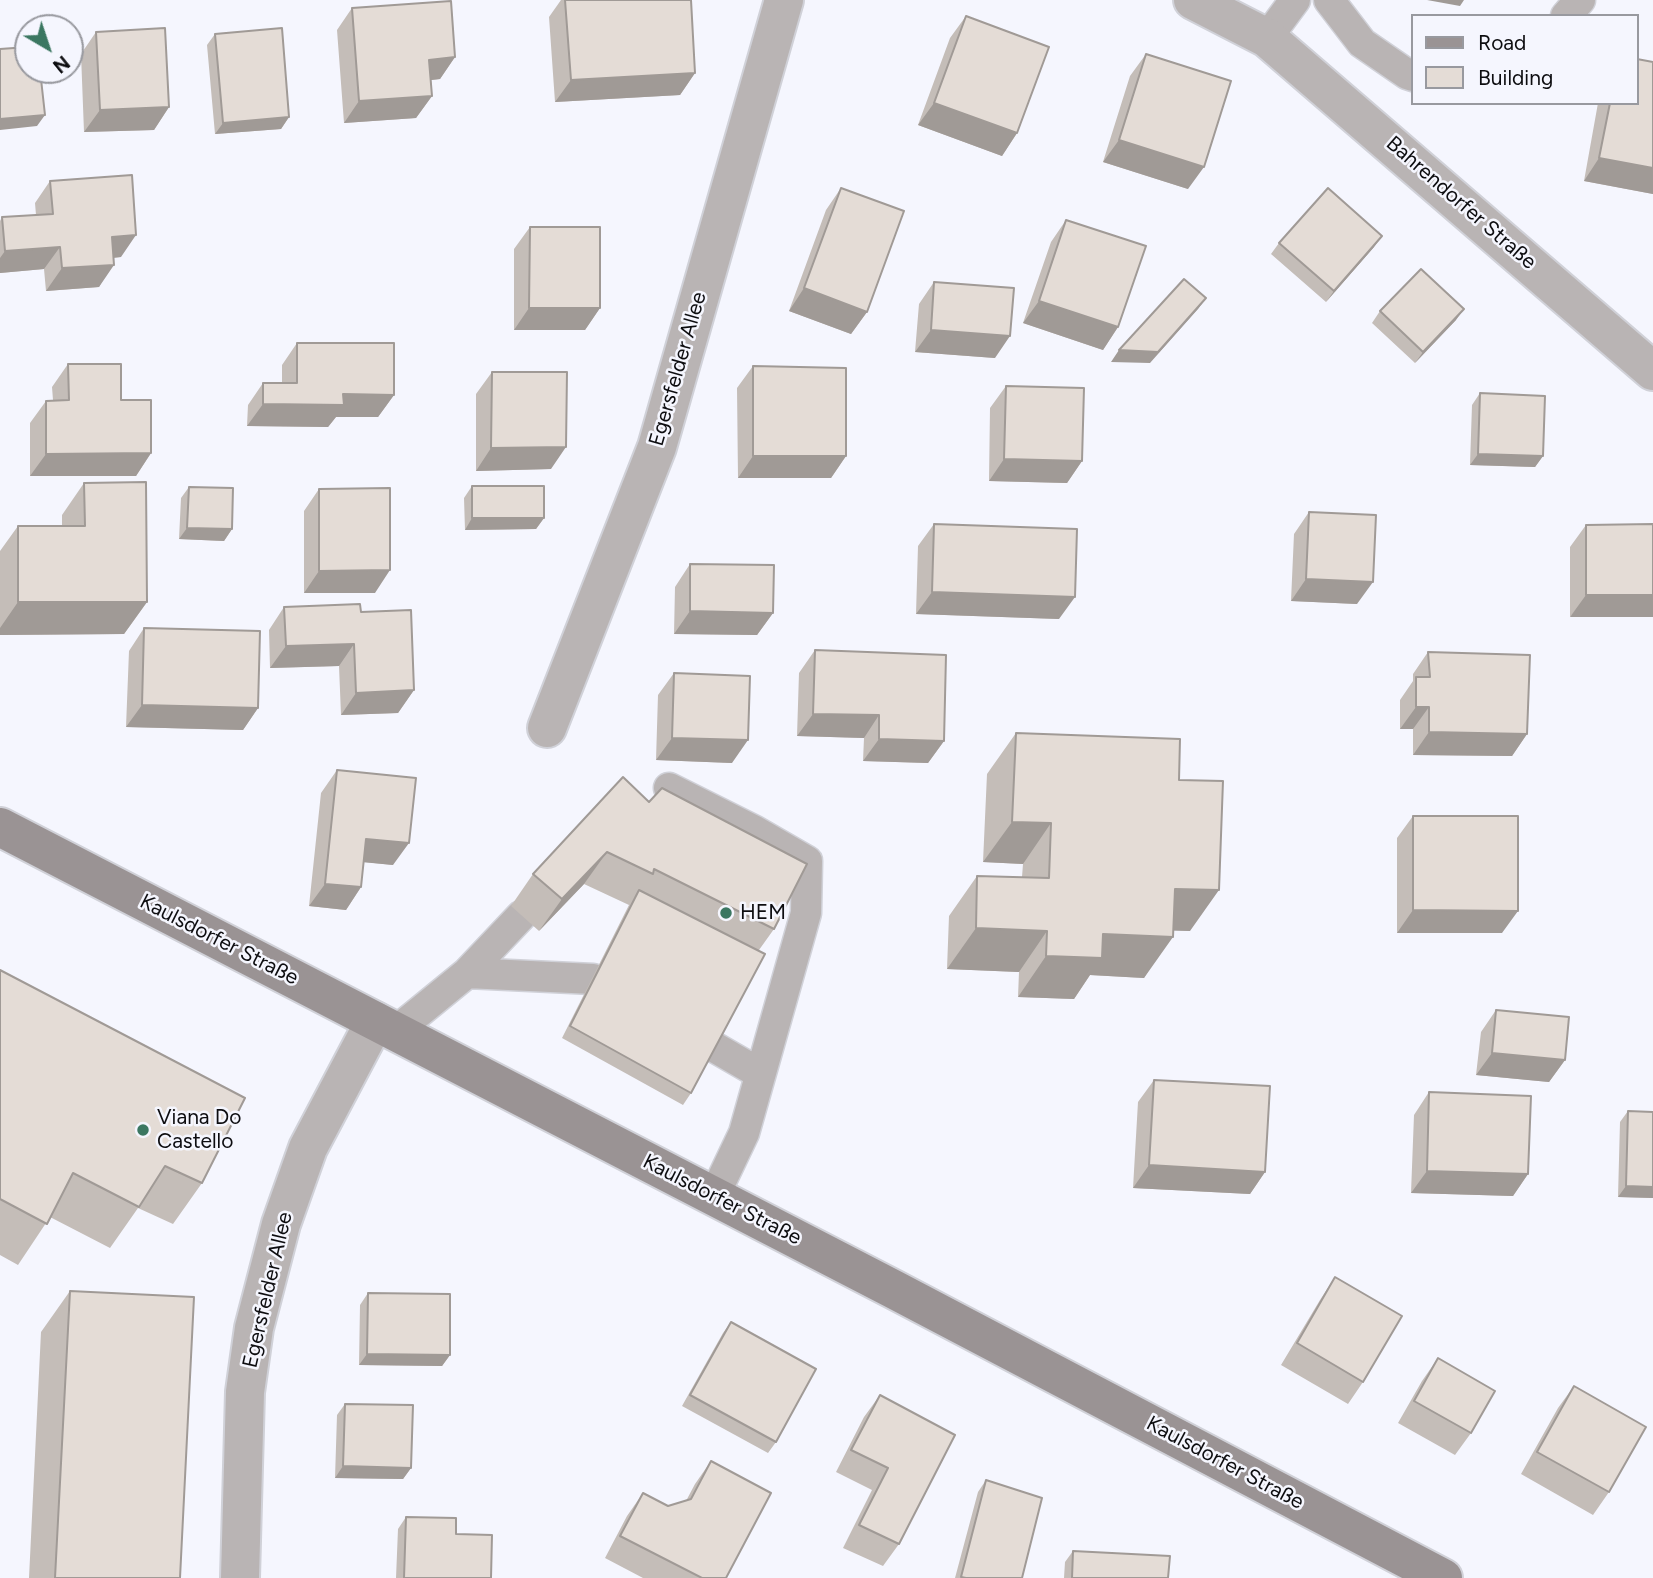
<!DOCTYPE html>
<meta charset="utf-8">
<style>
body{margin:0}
#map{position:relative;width:1653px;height:1578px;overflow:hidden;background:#f5f6fe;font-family:Figtree,sans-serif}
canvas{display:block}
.legend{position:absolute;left:1411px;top:14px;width:228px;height:91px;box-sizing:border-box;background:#f5f6fe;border:2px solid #98999f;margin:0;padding:9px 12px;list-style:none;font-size:21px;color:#0d0d10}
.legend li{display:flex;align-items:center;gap:14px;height:35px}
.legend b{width:35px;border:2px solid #98999f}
.north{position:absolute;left:14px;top:14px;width:70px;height:70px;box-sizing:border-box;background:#f5f6fe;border:2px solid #98999f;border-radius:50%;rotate:141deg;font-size:19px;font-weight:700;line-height:28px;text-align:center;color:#0d0d10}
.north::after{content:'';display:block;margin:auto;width:24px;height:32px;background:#3b7761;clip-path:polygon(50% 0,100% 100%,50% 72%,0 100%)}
</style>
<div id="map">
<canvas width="1653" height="1578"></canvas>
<ul class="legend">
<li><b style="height:9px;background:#9a9394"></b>Road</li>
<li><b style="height:19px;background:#e4dcd6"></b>Building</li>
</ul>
<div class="north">N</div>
</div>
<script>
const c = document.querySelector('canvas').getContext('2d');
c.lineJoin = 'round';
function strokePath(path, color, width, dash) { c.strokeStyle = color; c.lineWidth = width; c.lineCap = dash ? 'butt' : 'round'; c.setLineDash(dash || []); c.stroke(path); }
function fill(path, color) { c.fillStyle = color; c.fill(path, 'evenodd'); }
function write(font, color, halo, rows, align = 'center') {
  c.font = font + ' Figtree,sans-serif'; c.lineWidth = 5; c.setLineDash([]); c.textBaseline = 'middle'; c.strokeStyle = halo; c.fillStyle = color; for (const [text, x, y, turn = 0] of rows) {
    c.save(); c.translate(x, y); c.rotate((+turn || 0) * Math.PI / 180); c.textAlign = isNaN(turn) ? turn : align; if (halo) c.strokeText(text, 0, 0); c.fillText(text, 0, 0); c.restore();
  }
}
const service = new Path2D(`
 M1329,0L1362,43L1407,74L1413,76
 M1566,16L1580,0
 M1267,38L1295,0
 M669,788L755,831L807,861L806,913L744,1133L714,1196
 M467,973L521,916
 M396,1031L467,973L593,979
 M714,1047L759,1073`);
const minor = new Path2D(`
 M1193,0L1267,38L1653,371
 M547,728L657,447L784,0
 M240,1578L245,1392L254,1328L281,1224L308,1148L375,1021`);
const secondary = new Path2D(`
 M0,827L893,1289L1443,1578`);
strokePath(service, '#d0d1d8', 33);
strokePath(minor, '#d0d1d8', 42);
strokePath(secondary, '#d0d1d8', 42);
strokePath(service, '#b9b4b4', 30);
strokePath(minor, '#b9b4b4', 38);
strokePath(secondary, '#9a9394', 38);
fill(new Path2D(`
 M561,0H691L695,73L680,95L555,102L549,17Z
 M352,8L455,57L440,79L431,80L432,96L416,118L344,123L337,30Z
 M966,16L1017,133L1002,156L918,125L950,38Z
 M96,32L169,107L154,130L84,132L81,54Z
 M215,34L289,117L281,129L215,134L207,45Z
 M1146,54L1188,189L1103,162L1130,76Z
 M1653,62V194L1584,181L1598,103H1637Z
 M50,181L121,257L114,258L99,287L46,291L44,269L0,273V221L2,217L36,215L35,203Z
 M841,188L867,312L851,334L789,311L826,210Z
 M1066,220L1118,327L1103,350L1023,323L1051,242Z
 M530,227L600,308L585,330H514V249Z
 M1279,243L1374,247L1326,302L1271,254Z
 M934,282L995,358L915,352L919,304Z
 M1380,311L1456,320L1415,363L1372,323Z
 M297,343L394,395L378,417H336L328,427L247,426L248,405L263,383H282V365Z
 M68,364L121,400L151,453L136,476H30V423L46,401L53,400L52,387Z
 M753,366L846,456L831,478H738L737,388Z
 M492,372L551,469L476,471V394Z
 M1006,386L1082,461L1067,483L989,481L990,408Z
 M1480,393L1543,456L1535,467L1470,465L1472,405Z
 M84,483L147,602L124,634L0,635V551L18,526H62V515Z
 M472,486L544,518L536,529L465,530L464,498Z
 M189,487L232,529L224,541L179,539L181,498Z
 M319,489L375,593H304V511Z
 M1309,512L1357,604L1291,601L1294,534Z
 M934,524L1059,619L916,614L918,546Z
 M1653,524L1570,617V547L1586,525Z
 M690,564L773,613L757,635L674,634L675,587Z
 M284,607L361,612L414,690L398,713L341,715L339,666L270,668L269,630Z
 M144,628L258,708L243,730L126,727L129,651Z
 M815,650L944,741L928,763L863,761L864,738L797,736L799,673Z
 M1428,652L1527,734L1512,756L1413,755V729H1400V700L1413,681V674Z
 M674,673L732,763L656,760L658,695Z
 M1016,733L1179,780L1190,931L1173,930L1144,978L1090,975L1074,999L1018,997L1019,972L947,969L949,916L977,876L1022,877L1023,864L983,862L987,774Z
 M337,770L393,865L364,862L361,887L346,910L309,906L321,793Z
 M623,777L774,929L759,950L691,1093L683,1105L562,1038L629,905L584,884L539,931L511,906L533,874Z
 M1413,816L1502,933H1397V838Z
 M0,970L202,1183L173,1224L138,1208L110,1248L50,1217L18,1265L0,1255Z
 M1496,1010L1565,1060L1549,1082L1476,1075L1481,1032Z
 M1154,1080L1265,1172L1250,1194L1133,1188L1138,1102Z
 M1429,1092L1528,1174L1513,1196L1411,1193L1414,1115Z
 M1628,1111L1653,1198L1618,1197L1620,1122Z
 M1335,1277L1363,1382L1348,1404L1281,1365L1320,1300Z
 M70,1291L180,1578H29L41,1332Z
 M368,1293L450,1355L442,1366L359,1365L360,1305Z
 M731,1322L776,1442L768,1453L682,1406L723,1333Z
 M1438,1358L1471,1433L1455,1455L1398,1423L1422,1381Z
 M1574,1386L1609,1492L1593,1515L1521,1474L1558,1408Z
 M880,1395L899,1544L883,1566L843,1548L872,1490L836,1472L864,1417Z
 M345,1404L411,1468L403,1479L335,1478L337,1415Z
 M711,1461L726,1578H643L605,1558L627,1516L643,1493L668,1506L686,1501L695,1484Z
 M986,1480L1022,1578H955L978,1492Z
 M406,1517L456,1534L491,1578H396L398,1529Z
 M1073,1551L1168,1578H1064L1065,1562Z`), '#c4bdb8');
fill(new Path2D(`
 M1427,0H1464L1460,6Z
 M455,57L440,79L414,82L429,60Z
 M695,73L680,95L555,102L571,80Z
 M432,96L416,118L344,123L359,101Z
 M934,103L1017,133L1002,156L918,125Z
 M169,107L154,130L84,132L100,110Z
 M45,115L37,126L0,130V119Z
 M289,117L281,129L215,134L223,123Z
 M1119,140L1204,167L1188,189L1103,162Z
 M1599,158L1653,168V194L1584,181Z
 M136,235L121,257L97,259L112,237Z
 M1382,236L1374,247L1326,302L1334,291Z
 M60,247L44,269L0,273V258L5,251Z
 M114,265L99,287L46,291L62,268Z
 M804,288L867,312L851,334L789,311Z
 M1206,298L1198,309L1150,363L1111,362L1119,350Z
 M1039,301L1118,327L1103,350L1023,323Z
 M529,308H600L585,330H514Z
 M1464,309L1456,320L1415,363L1423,352Z
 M931,330L1010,336L995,358L915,352Z
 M343,394L394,395L378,417H336L328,427L247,426L263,404Z
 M566,447L551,469L476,471L491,448Z
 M151,453L136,476H30L46,454Z
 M1478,454L1543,456L1535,467L1470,465Z
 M753,456H846L831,478H738Z
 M1004,459L1082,461L1067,483L989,481Z
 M472,518H544L536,529L465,530Z
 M187,528L232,529L224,541L179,539Z
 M390,570L375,593H304L319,571Z
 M1306,579L1373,582L1357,604L1291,601Z
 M932,592L1075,597L1059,619L916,614Z
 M1586,595H1653V617H1570Z
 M18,602H147L124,634L0,635V628Z
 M690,611L773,613L757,635L674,634Z
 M354,644L339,666L270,668L286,646Z
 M414,690L398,713L341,715L356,693Z
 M142,705L258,708L243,730L126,727Z
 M1416,707H1429L1413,729H1400Z
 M813,714L879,715L864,738L797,736Z
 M1429,732L1527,734L1512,756L1413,755Z
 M672,738L748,740L732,763L656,760Z
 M879,739L944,741L928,763L863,761Z
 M1012,822L1051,823L1023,864L983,862Z
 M366,839L409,843L393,865L351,861Z
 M607,852L584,884L539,931L562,899Z
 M325,884L361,887L346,910L309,906Z
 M1175,889L1219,890L1190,931L1146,930Z
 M1413,910L1518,911L1502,933H1397Z
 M976,928L1047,931L1019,972L947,969Z
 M1103,934L1173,937L1144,978L1090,975L1074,999L1018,997L1046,956Z
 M1492,1053L1565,1060L1549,1082L1476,1075Z
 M1149,1165L1265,1172L1250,1194L1133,1188Z
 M1427,1171L1528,1174L1513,1196L1411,1193Z
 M1626,1186L1653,1187V1198L1618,1197Z
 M367,1354L450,1355L442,1366L359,1365Z
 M343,1466L411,1468L403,1479L335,1478Z`), '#a09a96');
const building = new Path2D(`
 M565,0H691L695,73L571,80Z
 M451,1L455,57L429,60L432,96L359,101L352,8Z
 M966,16L1049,47L1017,133L934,103Z
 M165,28L169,107L100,110L96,32Z
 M282,28L289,117L223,123L215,34Z
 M28,47V70H40L45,115L0,119V49Z
 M1146,54L1231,81L1204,167L1119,140Z
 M1637,59L1653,62V168L1599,158L1610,103H1637Z
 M132,175L136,235L112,237L114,265L62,268L60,247L5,251L2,217L53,214L50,181Z
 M841,188L904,211L867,312L804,288Z
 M1328,188L1382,236L1334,291L1279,243Z
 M1066,220L1146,246L1118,327L1039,301Z
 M530,227H600V308H529Z
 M1421,269L1464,309L1423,352L1380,311Z
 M1184,279L1206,298L1158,352L1119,350Z
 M934,282L1014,288L1010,336L931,330Z
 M297,343H394V395L343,394L344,405L263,404V383H297Z
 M68,364H121V400H151V453L46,454V401L69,400Z
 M753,366L846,368V456H753Z
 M492,372H567L566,447L491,448Z
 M1006,386L1084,388L1082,461L1004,459Z
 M1480,393L1545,396L1543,456L1478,454Z
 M146,482L147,602H18V526H85L84,483Z
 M472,486H544V518H472Z
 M189,487L233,488L232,529L187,528Z
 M390,488V570L319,571V489Z
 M1309,512L1376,515L1373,582L1306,579Z
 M934,524L1077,529L1075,597L932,592Z
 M1653,524V595H1586V525Z
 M690,564L774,565L773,613L690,611Z
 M360,604L361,612L411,610L414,690L356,693L354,644L286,646L284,607Z
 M144,628L260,631L258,708L142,705Z
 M815,650L946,655L944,741L879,739V715L813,714Z
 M1428,652L1530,655L1527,734L1429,732V707H1416V677H1430Z
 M674,673L750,676L748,740L672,738Z
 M1016,733L1180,739L1179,780L1223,781L1219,890L1175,889L1173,937L1103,934L1102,958L1046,956L1047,931L976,928L977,876L1049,878L1051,823L1012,822Z
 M337,770L416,778L409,843L366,839L361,887L325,884Z
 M623,777L649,802L662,788L807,864L774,929L654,869L653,874L607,852L562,899L533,874Z
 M1413,816H1518V911L1413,910Z
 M639,890L765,954L691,1093L570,1026Z
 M0,970L245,1098L202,1183L165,1166L139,1207L73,1173L47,1224L0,1199Z
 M1496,1010L1569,1017L1565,1060L1492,1053Z
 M1154,1080L1270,1086L1265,1172L1149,1165Z
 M1429,1092L1531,1096L1528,1174L1427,1171Z
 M1628,1111L1653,1112V1187L1626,1186Z
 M1335,1277L1402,1316L1363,1382L1297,1343Z
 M70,1291L194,1297L180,1578H55Z
 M368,1293L450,1294V1355L367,1354Z
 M731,1322L816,1369L776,1442L690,1395Z
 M1438,1358L1495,1391L1471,1433L1414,1401Z
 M1574,1386L1646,1427L1609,1492L1537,1452Z
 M880,1395L955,1435L899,1544L859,1525L888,1468L851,1450Z
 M345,1404L413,1405L411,1468L343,1466Z
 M711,1461L771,1493L726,1578H702L620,1536L643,1493L668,1506L691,1499Z
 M986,1480L1042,1498L1022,1578H966L961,1577Z
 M406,1517L456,1518V1534L492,1535L491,1578H404Z
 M1073,1551L1170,1556L1168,1578H1072Z`);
fill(building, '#e4dcd6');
strokePath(building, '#a09a96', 2);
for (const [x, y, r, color] of [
 [726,913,7,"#3b7761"],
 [143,1130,7,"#3b7761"]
]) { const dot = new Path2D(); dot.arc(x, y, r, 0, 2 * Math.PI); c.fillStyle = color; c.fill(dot); strokePath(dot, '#f5f6fe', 2.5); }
write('21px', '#0d0d10', '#f5f6fe', [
 ["Bahrendorfer Straße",1461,203,41],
 ["Egersfelder Allee",678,369,-74],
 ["Kaulsdorfer Straße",219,940,27],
 ["Kaulsdorfer Straße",722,1200,27],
 ["Egersfelder Allee",268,1290,-77],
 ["Kaulsdorfer Straße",1225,1463,28]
]);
write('21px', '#0d0d10', '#f5f6fe', [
 ["HEM",740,913],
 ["Viana Do",157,1118],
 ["Castello",157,1142]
], 'left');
</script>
